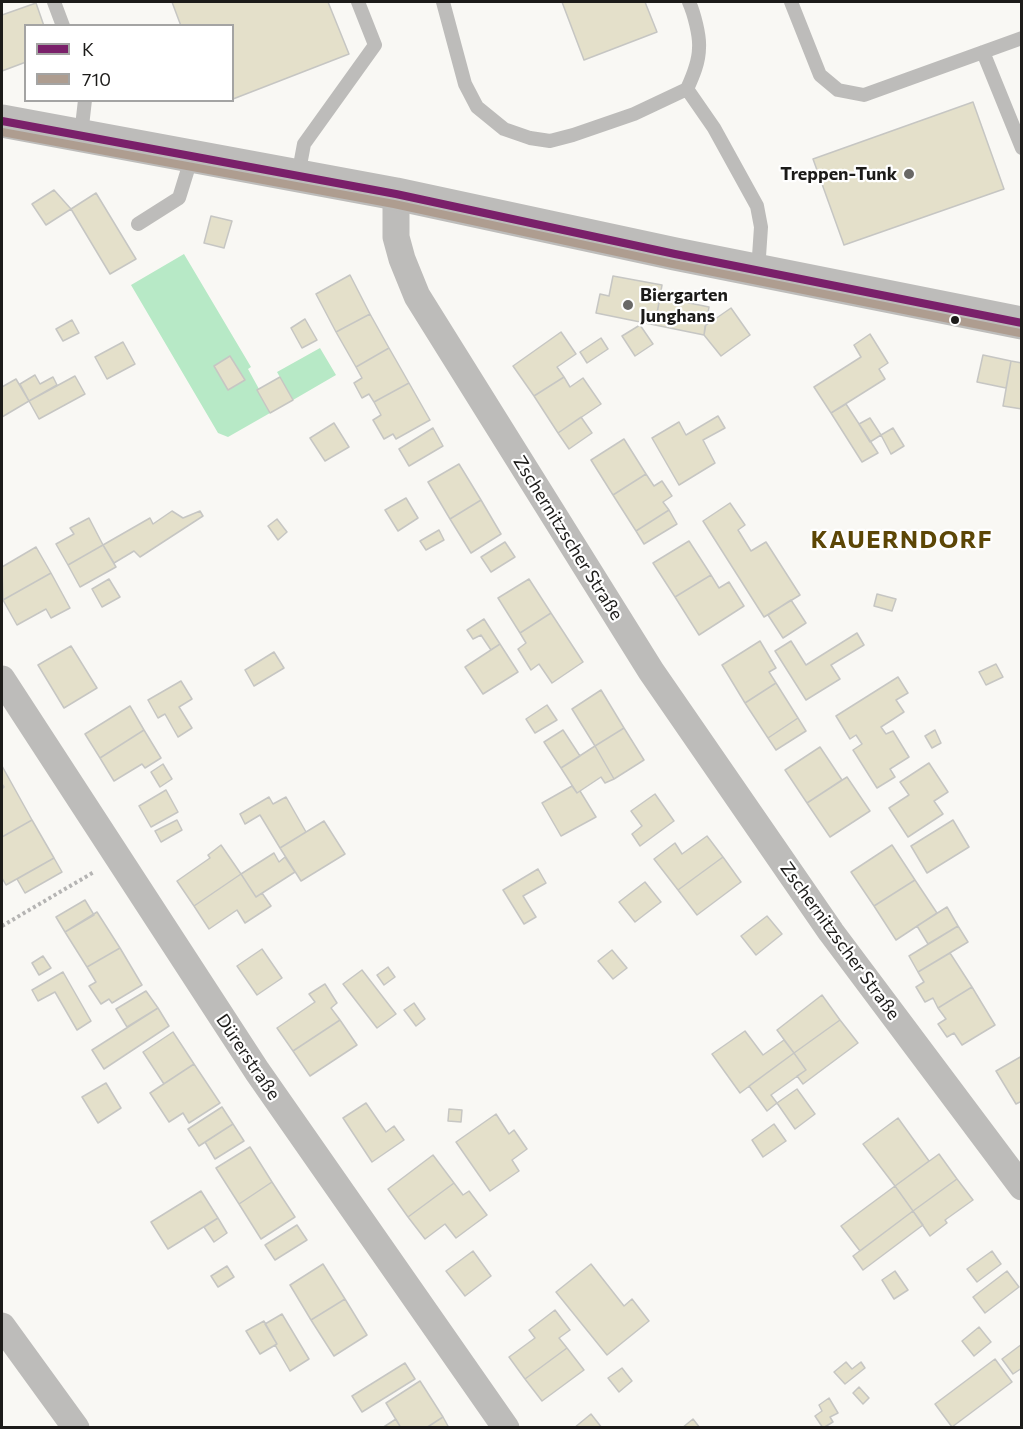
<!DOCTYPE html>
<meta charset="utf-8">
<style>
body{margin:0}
#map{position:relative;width:1023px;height:1429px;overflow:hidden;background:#f9f8f4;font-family:Commissioner,sans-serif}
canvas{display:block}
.frame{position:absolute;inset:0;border:3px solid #1c1b19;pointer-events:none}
.legend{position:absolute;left:24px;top:24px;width:210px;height:78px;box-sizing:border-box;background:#fff;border:2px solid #a4a4a3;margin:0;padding:8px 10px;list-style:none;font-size:18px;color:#1c1b19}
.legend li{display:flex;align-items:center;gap:12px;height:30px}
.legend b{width:30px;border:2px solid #a4a4a3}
</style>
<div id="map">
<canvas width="1023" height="1429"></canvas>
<div class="frame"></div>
<ul class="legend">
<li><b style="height:8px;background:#7a206a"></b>K</li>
<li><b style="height:8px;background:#ae9d90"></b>710</li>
</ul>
</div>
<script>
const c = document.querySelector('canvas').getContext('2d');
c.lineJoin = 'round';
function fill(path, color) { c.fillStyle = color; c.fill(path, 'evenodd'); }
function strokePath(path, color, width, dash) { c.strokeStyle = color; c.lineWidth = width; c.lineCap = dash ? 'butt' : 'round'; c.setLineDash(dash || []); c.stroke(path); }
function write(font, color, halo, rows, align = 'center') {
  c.font = font + ' Commissioner,sans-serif'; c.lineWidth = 4.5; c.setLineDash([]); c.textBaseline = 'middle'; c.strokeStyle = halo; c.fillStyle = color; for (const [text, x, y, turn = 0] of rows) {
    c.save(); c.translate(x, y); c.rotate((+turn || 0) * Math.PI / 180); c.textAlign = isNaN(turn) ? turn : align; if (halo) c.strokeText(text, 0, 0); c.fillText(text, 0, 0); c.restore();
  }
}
fill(new Path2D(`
 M184,254L251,367L248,369L259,389L257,390L270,413L228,437L218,433L131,285Z
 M320,348L336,375L293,400L277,372Z`), '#b7e9c6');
const building = new Path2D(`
 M172,2H328L349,54L233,99L232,26H181Z
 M562,2H645L657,32L584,60Z
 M36,3L44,26H26V62L2,71V15Z
 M973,102L1004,189L844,245L813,159Z
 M54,190L71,209L46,225L32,204Z
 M96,193L136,259L110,274L71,209Z
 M211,216L232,221L224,248L204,243Z
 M350,275L370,314L336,332L316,294Z
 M613,276L662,285L655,325L596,313L600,294L609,296Z
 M660,297L709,307L704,335L655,325Z
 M731,308L750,335L721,356L704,335L705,326Z
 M370,314L389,348L356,367L336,332Z
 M305,319L317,340L302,348L291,328Z
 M72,320L79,333L63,341L56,329Z
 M640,325L653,344L635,356L622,336Z
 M561,332L576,354L557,367L564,377L534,396L513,366Z
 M870,334L888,363L879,369L885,379L831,413L814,387L861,357L854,345Z
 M601,338L608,349L587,363L580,352Z
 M123,342L135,364L107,379L95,357Z
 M389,348L409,383L374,402L369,394L362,398L354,383L362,378L356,367Z
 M983,355L1011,361L1006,388L977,382Z
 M230,356L245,380L228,390L214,366Z
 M1011,361L1022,363V409L1003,406Z
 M35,375L40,384L53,377L57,385L29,401L20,384Z
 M75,376L85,394L39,419L29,401Z
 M280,377L293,400L270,413L257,390Z
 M564,377L570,387L583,378L601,404L558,433L534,396Z
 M16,379L29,401L2,417V387Z
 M409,383L430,420L396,439L393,434L384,439L373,420L381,415L374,402Z
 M846,404L878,453L862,462L831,413Z
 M718,416L725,428L703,440L715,463L679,485L652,438L679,422L686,435Z
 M581,417L592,433L569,449L558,433Z
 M870,418L881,435L870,442L859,424Z
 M334,423L349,447L325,461L310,438Z
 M433,428L443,446L409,466L399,449Z
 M893,428L904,446L891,454L881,435Z
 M624,439L646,474L613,495L591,460Z
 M459,464L481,500L450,519L428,482Z
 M646,474L654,486L662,481L672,496L663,502L669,510L636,531L613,495Z
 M406,498L418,518L398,531L385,510Z
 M481,500L501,534L471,553L450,519Z
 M730,503L745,525L738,530L751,551L766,542L800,595L764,617L703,521Z
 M669,510L677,524L644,544L636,531Z
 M172,511L183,518L200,511L203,516L140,557L134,551L114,563L103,545L150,518L153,524Z
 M89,518L103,545L68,565L56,544L74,534L70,528Z
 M277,519L287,532L278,540L268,526Z
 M439,530L444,540L426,550L420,541Z
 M689,541L711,575L675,597L653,563Z
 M505,542L515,557L491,572L481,557Z
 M103,545L116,567L80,587L68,565Z
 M36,547L51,573L3,600L2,567Z
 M51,573L70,608L51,618L46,609L17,625L3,600Z
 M711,575L719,588L729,582L744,606L699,635L675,597Z
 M109,579L120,597L102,607L92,589Z
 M529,579L551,613L520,633L498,598Z
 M877,594L896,599L892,611L874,606Z
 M791,600L806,623L783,638L768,615Z
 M551,613L583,662L552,683L539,664L531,670L518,649L526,643L520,633Z
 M484,619L500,644L491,650L481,635L473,639L467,630Z
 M857,633L864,645L831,665L840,679L806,700L775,651L791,641L806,665Z
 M760,641L776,668L769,672L776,683L745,703L722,665Z
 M500,644L518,672L483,694L465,667Z
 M71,646L97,688L64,708L38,665Z
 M274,652L284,668L254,686L245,670Z
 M996,664L1003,677L986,685L979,672Z
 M898,677L908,693L896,700L904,712L881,727L886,734L893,731L909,757L890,769L895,777L877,788L853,750L862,744L856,735L850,739L836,716Z
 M181,681L192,699L179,707L192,728L178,737L165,714L158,718L148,700Z
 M776,683L798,718L768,738L745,703Z
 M601,690L624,728L595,746L572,709Z
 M547,705L557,720L535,733L526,719Z
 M130,706L144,730L100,758L85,734Z
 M798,718L806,731L776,750L768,738Z
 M624,728L644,760L614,779L595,746Z
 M144,730L161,758L145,768L142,764L114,781L100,758Z
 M563,730L580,756L561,768L544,742Z
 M935,730L941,743L932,748L925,736Z
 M595,746L614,779L605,783L601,777L577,793L561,768Z
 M820,747L842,780L807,803L785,770Z
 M929,763L948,792L934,801L943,814L908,837L889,808L909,795L900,782Z
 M163,764L172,779L160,787L151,772Z
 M2,766L32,820L2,837V789L4,787L2,784Z
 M847,777L870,811L830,837L807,803Z
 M572,786L577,793L580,791L596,817L561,836L542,803Z
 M166,790L178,812L151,827L139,806Z
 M655,794L674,821L640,846L632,834L642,826L631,811Z
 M269,797L273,804L286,797L306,832L280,848L260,815L245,824L240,814Z
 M32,820L54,858L6,885L2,878V837Z
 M177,820L182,830L161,842L155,831Z
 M953,820L969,847L927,873L911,846Z
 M324,821L345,854L301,881L280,848Z
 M707,836L723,857L678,890L654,859L675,843L682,854Z
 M221,845L241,874L194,906L177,881L210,858L208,855Z
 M892,845L915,880L874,906L851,872Z
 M274,853L279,862L285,857L295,872L256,897L241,874Z
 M723,857L741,882L697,915L678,890Z
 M54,858L62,872L25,893L17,879Z
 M538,869L546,883L523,896L536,917L524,924L503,890Z
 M241,874L256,897L262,893L271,906L245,923L237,910L209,929L194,906Z
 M915,880L937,913L896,940L874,906Z
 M645,882L661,902L635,922L619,902Z
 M85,900L94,915L65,932L56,917Z
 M947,907L958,926L928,944L917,926Z
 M97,912L120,948L87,967L65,932Z
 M767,916L782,934L756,955L741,936Z
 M958,926L968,942L918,972L909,956Z
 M120,948L142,985L112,1003L109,999L101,1004L89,986L96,982L87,967Z
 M262,949L282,978L257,995L237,966Z
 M612,950L627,968L613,979L598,961Z
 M950,953L972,987L938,1008L933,998L925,1002L916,987L924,982L918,972Z
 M43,956L51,968L39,975L32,963Z
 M388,967L395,977L384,985L377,975Z
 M362,970L396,1014L377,1028L343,984Z
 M63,972L91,1021L77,1030L55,992L38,1001L32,990Z
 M325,984L337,1003L331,1008L340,1020L293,1051L277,1028L315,1002L309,994Z
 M972,987L995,1025L962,1045L954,1033L947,1037L938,1024L946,1019L938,1008Z
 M146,991L158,1008L127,1027L116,1009Z
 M822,995L840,1020L794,1053L777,1030Z
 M414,1003L425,1019L416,1026L404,1010Z
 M158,1008L169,1026L104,1069L92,1050Z
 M340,1020L357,1045L310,1076L293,1051Z
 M840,1020L858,1043L803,1084L797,1076L806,1070L794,1053Z
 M745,1031L763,1055L784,1040L794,1053L740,1093L712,1054Z
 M173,1032L194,1064L164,1084L143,1052Z
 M794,1053L806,1070L771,1095L777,1103L767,1111L749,1086Z
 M1022,1056V1101L1016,1104L996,1071Z
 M194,1064L220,1103L189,1123L183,1113L169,1122L150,1093Z
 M106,1083L121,1108L98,1123L82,1097Z
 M797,1089L815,1114L795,1129L777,1103Z
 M366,1103L386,1132L394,1126L404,1140L372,1162L343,1118Z
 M222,1107L233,1124L199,1146L188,1129Z
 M449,1109L462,1110L461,1122L448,1121Z
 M496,1114L509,1134L514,1130L527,1149L512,1160L519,1171L490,1191L456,1142Z
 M898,1118L929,1161L895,1186L863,1144Z
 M233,1124L244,1141L215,1159L205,1142Z
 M774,1124L786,1141L763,1157L752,1140Z
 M250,1147L272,1182L239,1204L216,1168Z
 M939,1154L957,1179L913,1211L895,1186Z
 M433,1155L454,1183L408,1217L388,1189Z
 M957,1179L973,1200L945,1220L947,1223L930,1236L913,1211Z
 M272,1182L295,1217L261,1239L239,1204Z
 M454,1183L463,1195L469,1191L487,1215L456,1238L445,1224L425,1239L408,1217Z
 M895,1186L913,1211L860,1251L841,1226Z
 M201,1191L218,1218L168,1249L151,1222Z
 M913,1211L923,1225L863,1270L853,1256Z
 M218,1218L227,1233L214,1242L204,1227Z
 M297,1225L307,1240L275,1260L265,1245Z
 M473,1251L491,1276L465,1296L446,1271Z
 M992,1251L1001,1264L977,1282L967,1269Z
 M323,1264L345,1299L311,1320L290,1285Z
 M591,1264L624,1306L632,1299L649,1321L607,1355L556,1292Z
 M227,1266L234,1277L218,1287L211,1276Z
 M895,1271L908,1290L894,1299L882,1280Z
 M1007,1271L1019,1287L985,1313L973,1297Z
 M345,1299L367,1335L334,1356L311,1320Z
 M555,1310L570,1330L559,1338L567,1348L525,1379L509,1357L535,1338L529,1330Z
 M282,1314L309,1359L290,1371L275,1345L277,1344L265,1324Z
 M264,1321L277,1344L260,1354L246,1331Z
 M979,1327L991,1342L974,1356L962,1341Z
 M1022,1344V1368L1013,1374L1002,1359Z
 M567,1348L584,1370L542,1401L525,1379Z
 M995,1359L1012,1382L952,1427L935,1404Z
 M846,1362L852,1369L861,1362L865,1368L845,1384L834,1372Z
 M405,1363L415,1379L362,1412L352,1396Z
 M622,1368L632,1381L619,1392L608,1378Z
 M420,1381L443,1417L426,1428H401L386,1403Z
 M859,1387L869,1398L863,1404L853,1393Z
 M829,1398L838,1413L830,1417L833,1422L823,1428L815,1416L822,1411L819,1405Z
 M591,1414L602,1428H574Z
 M443,1417L449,1428H426Z
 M396,1419L401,1428H382Z
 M693,1419L700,1428H682Z`);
fill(building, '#e4e0ca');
strokePath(building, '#c6c6c3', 1.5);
strokePath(new Path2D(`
 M2,926L94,872`), '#b5b4b3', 4, [3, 3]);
strokePath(new Path2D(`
 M54,2L63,26
 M443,2L465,84L477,107L504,129L530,138L550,141L573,135L634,114L687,89C693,76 699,62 699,48C700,36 694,13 689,2
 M791,2L820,75L838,90L864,95L1022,38
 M983,52L1022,148
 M687,89L714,128L757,206L761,227L758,271
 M81,135L85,100
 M298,176L304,144L375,45L358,2
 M138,224L179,198L192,156`), '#bdbcba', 14);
strokePath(new Path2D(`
 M396,194V237L402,259L417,296L651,671L831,932L1022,1187
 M2,679L257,1071L506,1428
 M2,1326L76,1428`), '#bdbcba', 27);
strokePath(new Path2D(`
 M2,121L396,194L675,254L1022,323`), '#bdbcba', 33);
strokePath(new Path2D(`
 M2,121L396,194L675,254L1022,323`), '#7a206a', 8);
strokePath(new Path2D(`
 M2,132L394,204L673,264L1020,333`), '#ae9d90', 8);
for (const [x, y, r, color] of [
 [909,174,6,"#696866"],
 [628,305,6,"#696866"],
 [955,320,5,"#1c1b19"]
]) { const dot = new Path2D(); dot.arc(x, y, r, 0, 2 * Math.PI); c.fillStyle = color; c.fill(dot); strokePath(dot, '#fff', 2); }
write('bold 18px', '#1c1b19', '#fff', [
 ["Treppen-Tunk",897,174],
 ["Biergarten",640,295,"left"],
 ["Junghans",640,316,"left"]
], 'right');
write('18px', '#1c1b19', '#fff', [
 ["Zschernitzscher Straße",568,538,58],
 ["Zschernitzscher Straße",840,941,54],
 ["Dürerstraße",248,1057,56]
]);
c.letterSpacing = '1.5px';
write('bold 24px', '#5c4606', '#fff', [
 ["KAUERNDORF",902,540]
]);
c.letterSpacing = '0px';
</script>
